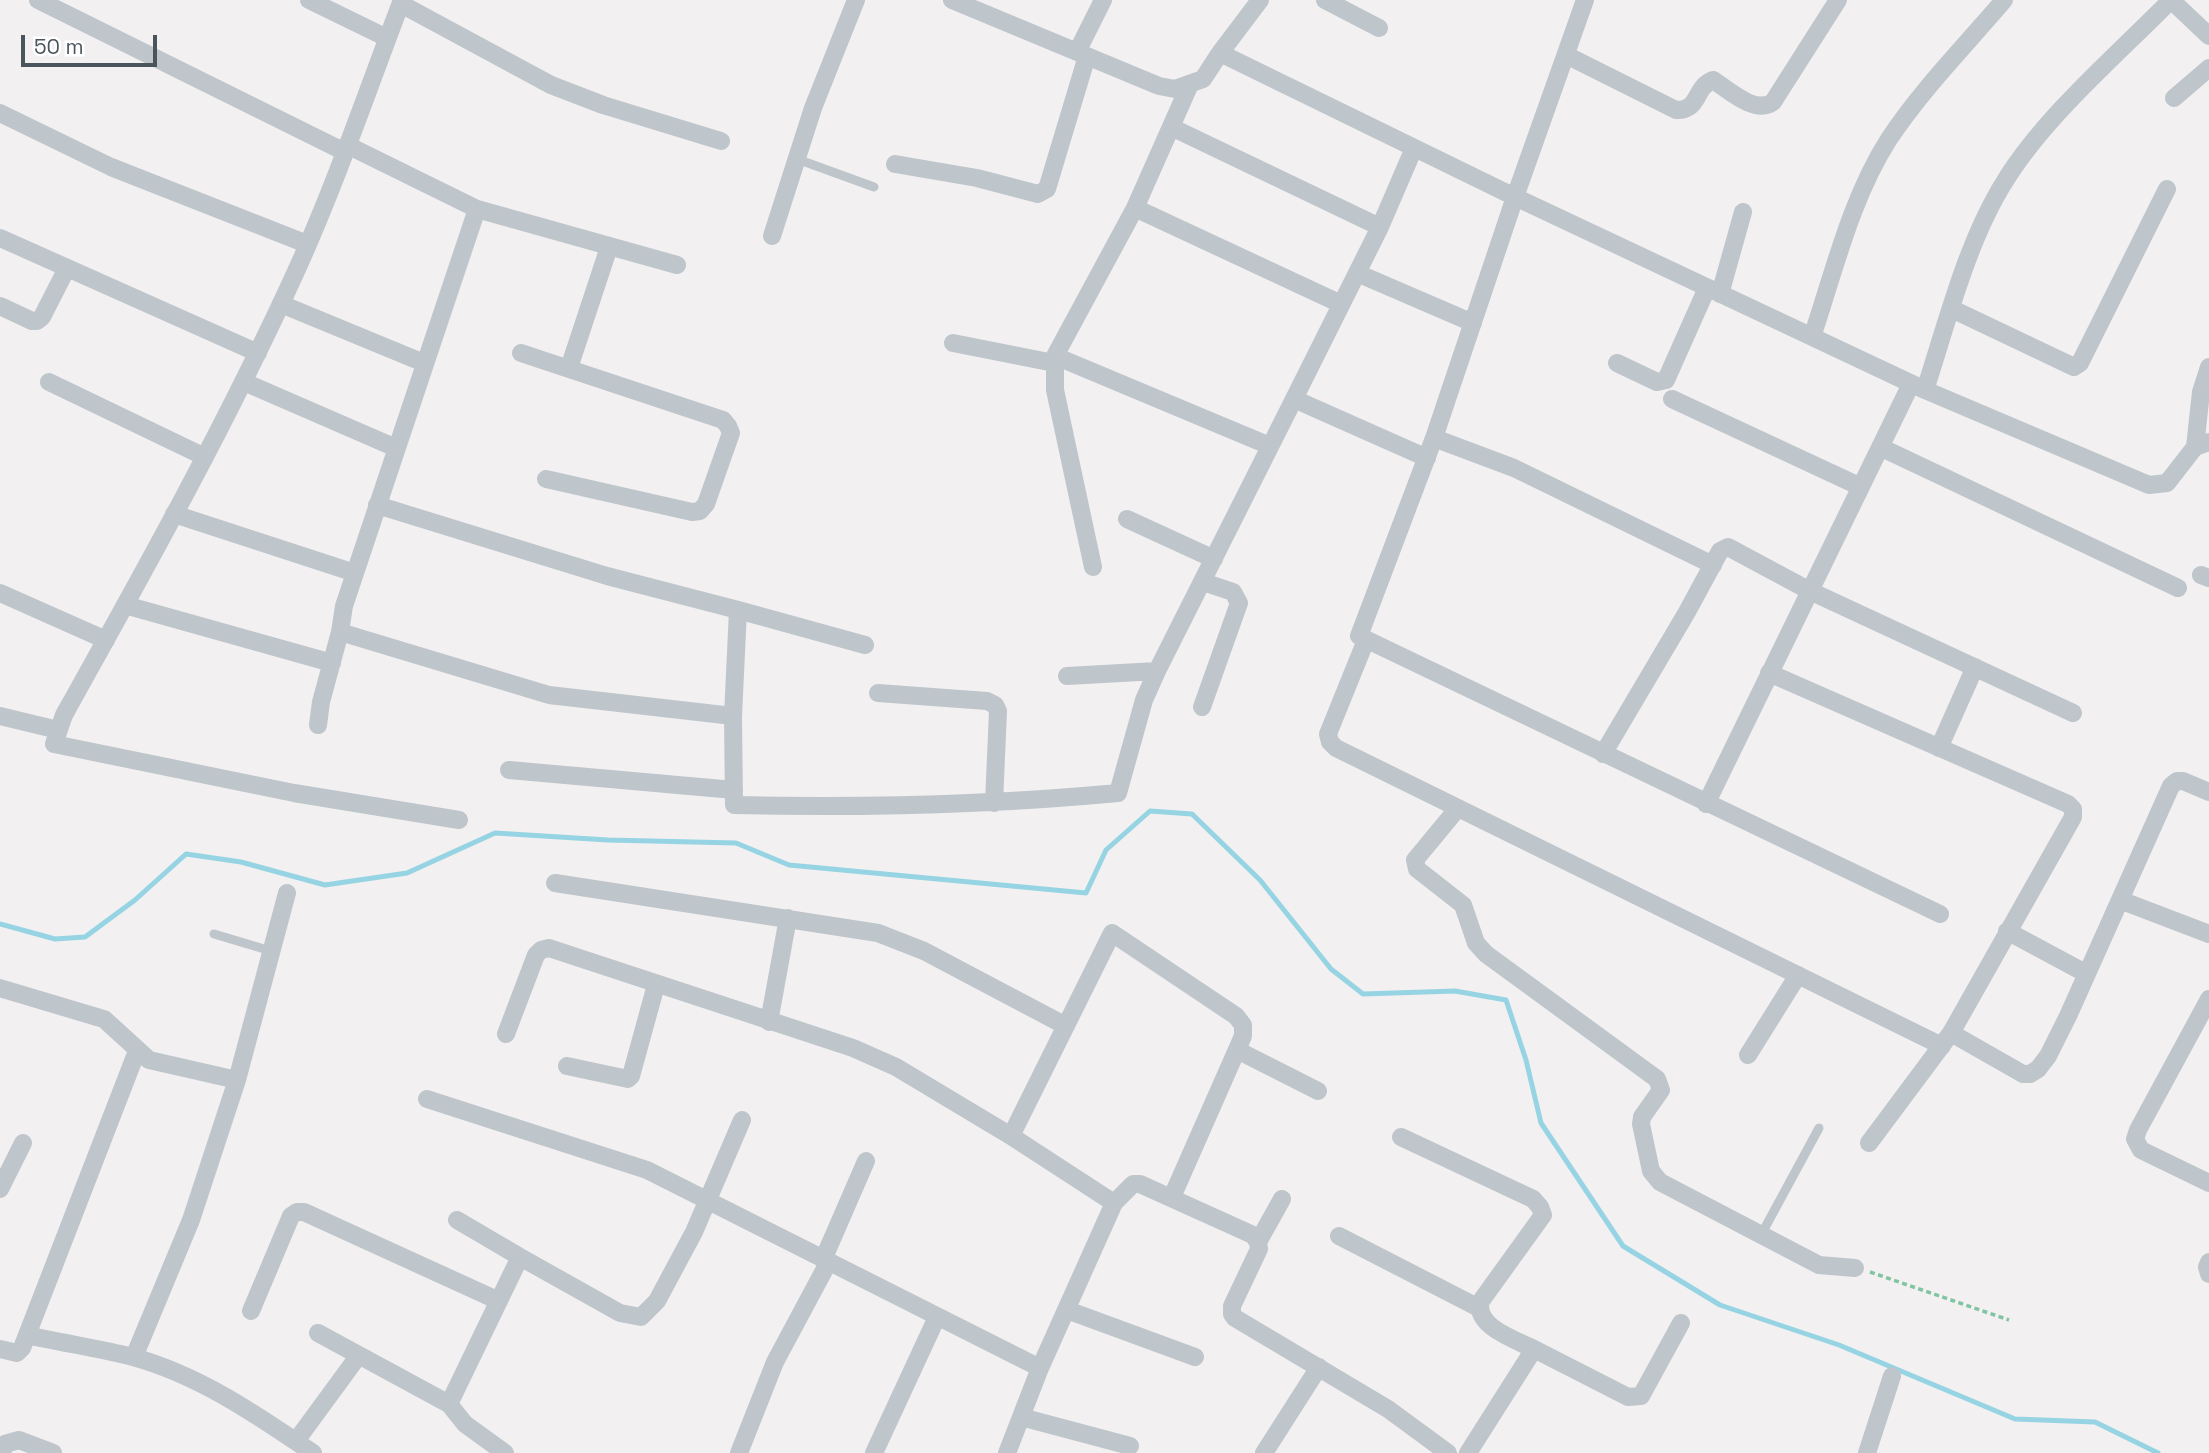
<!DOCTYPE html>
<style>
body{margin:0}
#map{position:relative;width:2209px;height:1453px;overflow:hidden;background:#f2f0f0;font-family:"Space Grotesk",sans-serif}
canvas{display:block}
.scale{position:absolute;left:21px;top:35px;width:136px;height:32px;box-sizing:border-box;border:4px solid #4a545c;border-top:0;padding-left:9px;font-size:21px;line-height:24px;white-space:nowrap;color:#4a545c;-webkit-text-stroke:5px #fff;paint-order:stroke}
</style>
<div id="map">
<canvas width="2209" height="1453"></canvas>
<div class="scale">50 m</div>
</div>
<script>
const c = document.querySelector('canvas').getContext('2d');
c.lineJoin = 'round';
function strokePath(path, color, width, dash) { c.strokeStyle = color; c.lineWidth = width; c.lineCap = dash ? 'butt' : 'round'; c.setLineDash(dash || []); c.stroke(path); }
strokePath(new Path2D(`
 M0,924L55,939L85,937L135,900L186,854L241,862L325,885L407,873L495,833L608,840L736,843L789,865L1086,893L1106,850L1150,811L1192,814L1260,880L1331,969L1363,994L1455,991L1506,1000L1526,1060L1541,1123L1623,1246L1720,1305L1839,1345L2015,1419L2095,1422L2158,1453`), '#96d4e3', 5);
strokePath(new Path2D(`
 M1870,1272L2009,1320`), '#80c5a2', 3.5, [5, 3.5]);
strokePath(new Path2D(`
 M797,159L874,187
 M214,934L271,951
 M1761,1235L1819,1128`), '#bec5cb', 9);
strokePath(new Path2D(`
 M38,0L345,152
 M309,0L387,38
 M402,0C368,89 337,180 298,267C228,421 146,568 64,715L54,744L294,793L459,820
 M952,0L1159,86L1175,89L1203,79L1220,53L1515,197L1925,390L2149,485L2167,483L2195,447L2209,442
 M1325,0L1379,28
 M1585,0L1515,197L1434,438L1359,636L1940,914
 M2171,0L2209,36
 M401,4L551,85L603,105L721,141
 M1077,52L1103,0
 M1220,53L1260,0
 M1566,55L1676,110C1700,111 1694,87 1713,80C1729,90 1755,115 1773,102L1838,0
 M2174,98L2209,68
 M0,113L111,167L307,244
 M1171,127L1380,227
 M1414,148L1380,227L1294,399L1427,458
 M895,164L977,178L1038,194L1047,189L1087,56
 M1135,208L1341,304
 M477,209L677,265
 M772,236L813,108L856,0
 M0,238L258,353
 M1357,273L1473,323
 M1720,294L1743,212
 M281,304L424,363
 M0,306L32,321H37L42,317L67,268
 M1952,309L2074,367L2080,363L2167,189
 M1812,337C1834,272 1851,198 1889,139C1922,89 1966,45 2004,0
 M953,343L1054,363
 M521,353L723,420L728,426L731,433L706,504L700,511L692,512L546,479
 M1055,356L1270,446
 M1617,363L1657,382L1666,380L1707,288
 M569,368L609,247
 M49,382L205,457
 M244,382L396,448
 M1925,390C1947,323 1967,241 2005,181C2046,115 2116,56 2171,0
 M1672,399L1861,487
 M1434,438L1514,468L1713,565
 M1880,447L2178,588
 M2195,447L2201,392L2209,367
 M377,505L607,576L738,610L733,716L734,805C862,808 990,805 1118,793L1144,700L1157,671L1294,399
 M174,514L355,573
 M1127,519L1214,559
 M1093,567L1055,390V356L1135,208L1190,84
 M2201,575L2209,578
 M0,593L106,640
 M125,605L332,663
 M738,610L865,645
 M340,632L344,606L477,209L347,145
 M1366,640L1328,734L1330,742L1336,748L1942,1046
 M1769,673L2068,804L2073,809V817L1951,1033
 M1067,676L1157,671
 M878,693L987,701L995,705L998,711L994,803
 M1202,707L1239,603L1233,592L1203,582
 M0,716L58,730
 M318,725L321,702L340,632L549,695L733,716
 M1939,748L1975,667
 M1603,754L1687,612L1720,551L1728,547L1810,591L2073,713
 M509,770L734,790
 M1706,804L1911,384
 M1458,808L1415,860L1417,869L1463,905L1476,943L1486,954L1657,1079L1661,1090L1642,1117L1641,1124L1651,1171L1660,1182L1819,1265L1855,1268
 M555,883L878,933L924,951L1066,1026
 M2120,900L2209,934
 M2007,931L2087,974
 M0,988L104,1019L149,1060L237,1080
 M2209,999L2138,1130L2135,1139L2141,1150L2209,1183
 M769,1022L788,918
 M506,1034L536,955L541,950L549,948L853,1048L896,1067L1011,1136
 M1237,1050L1318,1091
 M1748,1055L1798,975
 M567,1066L628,1079L631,1076L656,985
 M427,1099L647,1170L1040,1368L1007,1453
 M1401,1137L1533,1199L1540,1207L1543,1215L1481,1301C1473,1326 1516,1340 1534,1349
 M1869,1143L1951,1033L2023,1074H2030L2038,1069L2048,1056L2068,1016L2171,786L2177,781H2183L2209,792
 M0,1189L23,1143
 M1114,1203L1011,1136L1112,933L1236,1016L1243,1025V1036L1172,1197
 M457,1220L520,1257
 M1339,1236L1479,1308
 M1258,1242L1282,1199
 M823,1260L866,1161
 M2209,1262L2207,1267L2209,1274
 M1067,1310L1195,1357
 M251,1311L291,1216L297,1212H304L499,1301
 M318,1333L449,1404
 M27,1335C62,1343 98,1348 133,1357C199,1375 257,1415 313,1453
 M0,1349L17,1353L22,1348L137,1051
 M134,1357L191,1220L237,1080L287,893
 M1040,1368L1114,1203L1133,1184H1140L1253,1235L1258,1242L1259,1249L1232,1306V1314L1235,1318L1388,1409L1448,1453
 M1021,1417L1130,1446
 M296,1441L359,1355
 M2,1453L5,1444L19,1440L53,1453
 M505,1453L465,1424L449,1404L520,1257L620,1313L641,1317L657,1301L694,1232L742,1120
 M739,1453L775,1362L828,1263
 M874,1453L937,1317
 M1264,1453L1319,1367
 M1468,1453L1534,1349L1628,1397L1641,1396L1681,1323
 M1867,1453L1892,1376`), '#bec5cb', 18);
</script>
